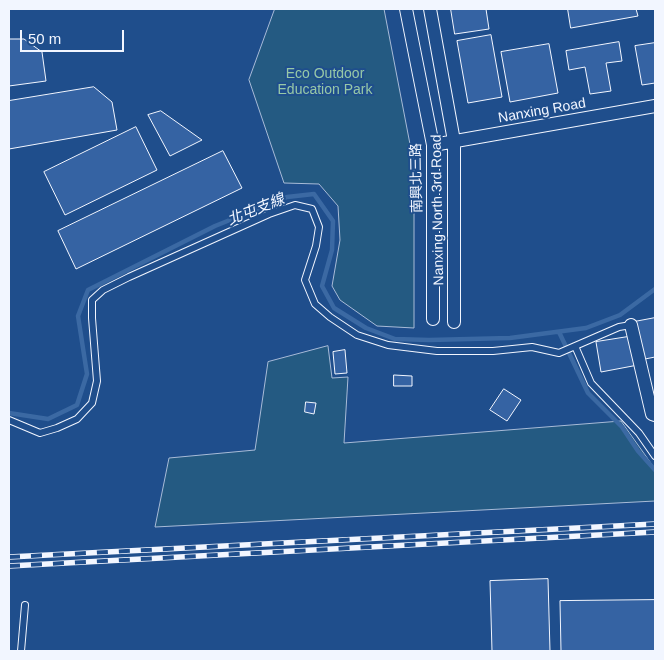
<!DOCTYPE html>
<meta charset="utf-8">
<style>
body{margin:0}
#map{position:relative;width:664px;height:660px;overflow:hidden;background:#1f4e8c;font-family:Helvetica,sans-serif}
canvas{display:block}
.frame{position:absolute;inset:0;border:10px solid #f2f6ff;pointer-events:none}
.scale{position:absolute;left:20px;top:30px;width:104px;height:22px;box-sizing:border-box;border:2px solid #f2f6ff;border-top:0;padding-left:6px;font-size:15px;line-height:18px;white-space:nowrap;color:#f2f6ff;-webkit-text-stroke:4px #1f4e8c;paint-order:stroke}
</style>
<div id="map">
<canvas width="664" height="660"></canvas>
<div class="frame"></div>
<div class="scale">50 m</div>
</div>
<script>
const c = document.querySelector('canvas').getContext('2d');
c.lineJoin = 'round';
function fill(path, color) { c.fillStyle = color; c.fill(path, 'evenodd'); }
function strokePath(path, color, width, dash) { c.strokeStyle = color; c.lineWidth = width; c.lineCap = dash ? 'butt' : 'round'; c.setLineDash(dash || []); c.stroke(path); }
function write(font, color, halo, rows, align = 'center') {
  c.font = font + ' Helvetica,"Noto Sans TC",sans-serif'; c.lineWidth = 4; c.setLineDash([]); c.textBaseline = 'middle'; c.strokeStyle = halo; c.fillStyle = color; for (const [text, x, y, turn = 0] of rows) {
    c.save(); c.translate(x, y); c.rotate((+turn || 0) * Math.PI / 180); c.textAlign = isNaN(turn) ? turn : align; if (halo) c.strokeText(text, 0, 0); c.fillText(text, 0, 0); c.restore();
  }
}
const green = new Path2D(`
 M275,9H384L414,165V328L377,326L340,300L332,286L340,240L338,206L319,184L284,183L249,80Z
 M328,346L332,378L348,377L344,443L621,421L655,469V501L155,527L169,458L255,450L268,362Z`);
fill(green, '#245a82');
strokePath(green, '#a8bbd7', 1);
strokePath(new Path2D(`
 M559,332L588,393L622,427L638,451L655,470
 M9,413L48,419L77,405L87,374L78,316L88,290L215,226L287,197L314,194L333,221L332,250L322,286L334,308L366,328L395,339L429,340L510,338L586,328L620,315L655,289`), '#3b69a3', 4.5);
const building = new Path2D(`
 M451,9H486L489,29L455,34Z
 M568,9H636L638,16L571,28Z
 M491,35L502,97L468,103L457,41Z
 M9,39H24L42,52L46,81L9,86Z
 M619,42L622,61L606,63L611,91L590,94L585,67L569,70L566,51Z
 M655,43V83L642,85L635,46Z
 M549,44L558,93L510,102L501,52Z
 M94,87L112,102L117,130L9,149V101Z
 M161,111L202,140L170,156L148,115Z
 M136,127L157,170L65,215L44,172Z
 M223,151L242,188L76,269L58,231Z
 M655,318V357L640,360L634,322Z
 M634,336L638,365L601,372L596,342Z
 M345,350L347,373L335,374L333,352Z
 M394,375L412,376V386H394Z
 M504,389L521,400L507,421L490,410Z
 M306,402L316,403L314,414L305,412Z
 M548,579L550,651H492L490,581Z
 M655,600V651H561L560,601Z`);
fill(building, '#3563a3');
strokePath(building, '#f2f6ff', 1);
const lane = new Path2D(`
 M575,346L591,383L639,433L655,456
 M9,420L40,433L57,428L77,419L92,403L97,381L92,318V300L103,290L129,277L269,214L295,205L312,209L319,227L316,246L305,280L315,304L330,317L357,335L388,345L437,351H493L532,347L559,353L619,327L631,325
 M21,651L25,605`);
const street = new Path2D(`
 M406,9L433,145V319
 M430,9L454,141V322
 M433,145L655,106
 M631,325L652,414L655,415`);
strokePath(lane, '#f2f6ff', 8);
strokePath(street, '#f2f6ff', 14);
strokePath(lane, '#1f4e8c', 6);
strokePath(street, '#1f4e8c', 12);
const rail = new Path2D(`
 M9,557L655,524
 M9,566L655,532`);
strokePath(rail, '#f2f6ff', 5.5);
strokePath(rail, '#1f4e8c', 4, [11]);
write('14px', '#97c8a6', '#1f4e8c', [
 ["Eco Outdoor",325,74],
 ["Education Park",325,90]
]);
write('14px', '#f2f6ff', '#1f4e8c', [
 ["Nanxing Road",542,111,-10],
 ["南興北三路",417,178,-91],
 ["Nanxing North 3rd Road",438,210,-91]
]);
write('italic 15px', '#f2f6ff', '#1f4e8c', [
 ["北屯支線",256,210,-22]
]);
</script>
